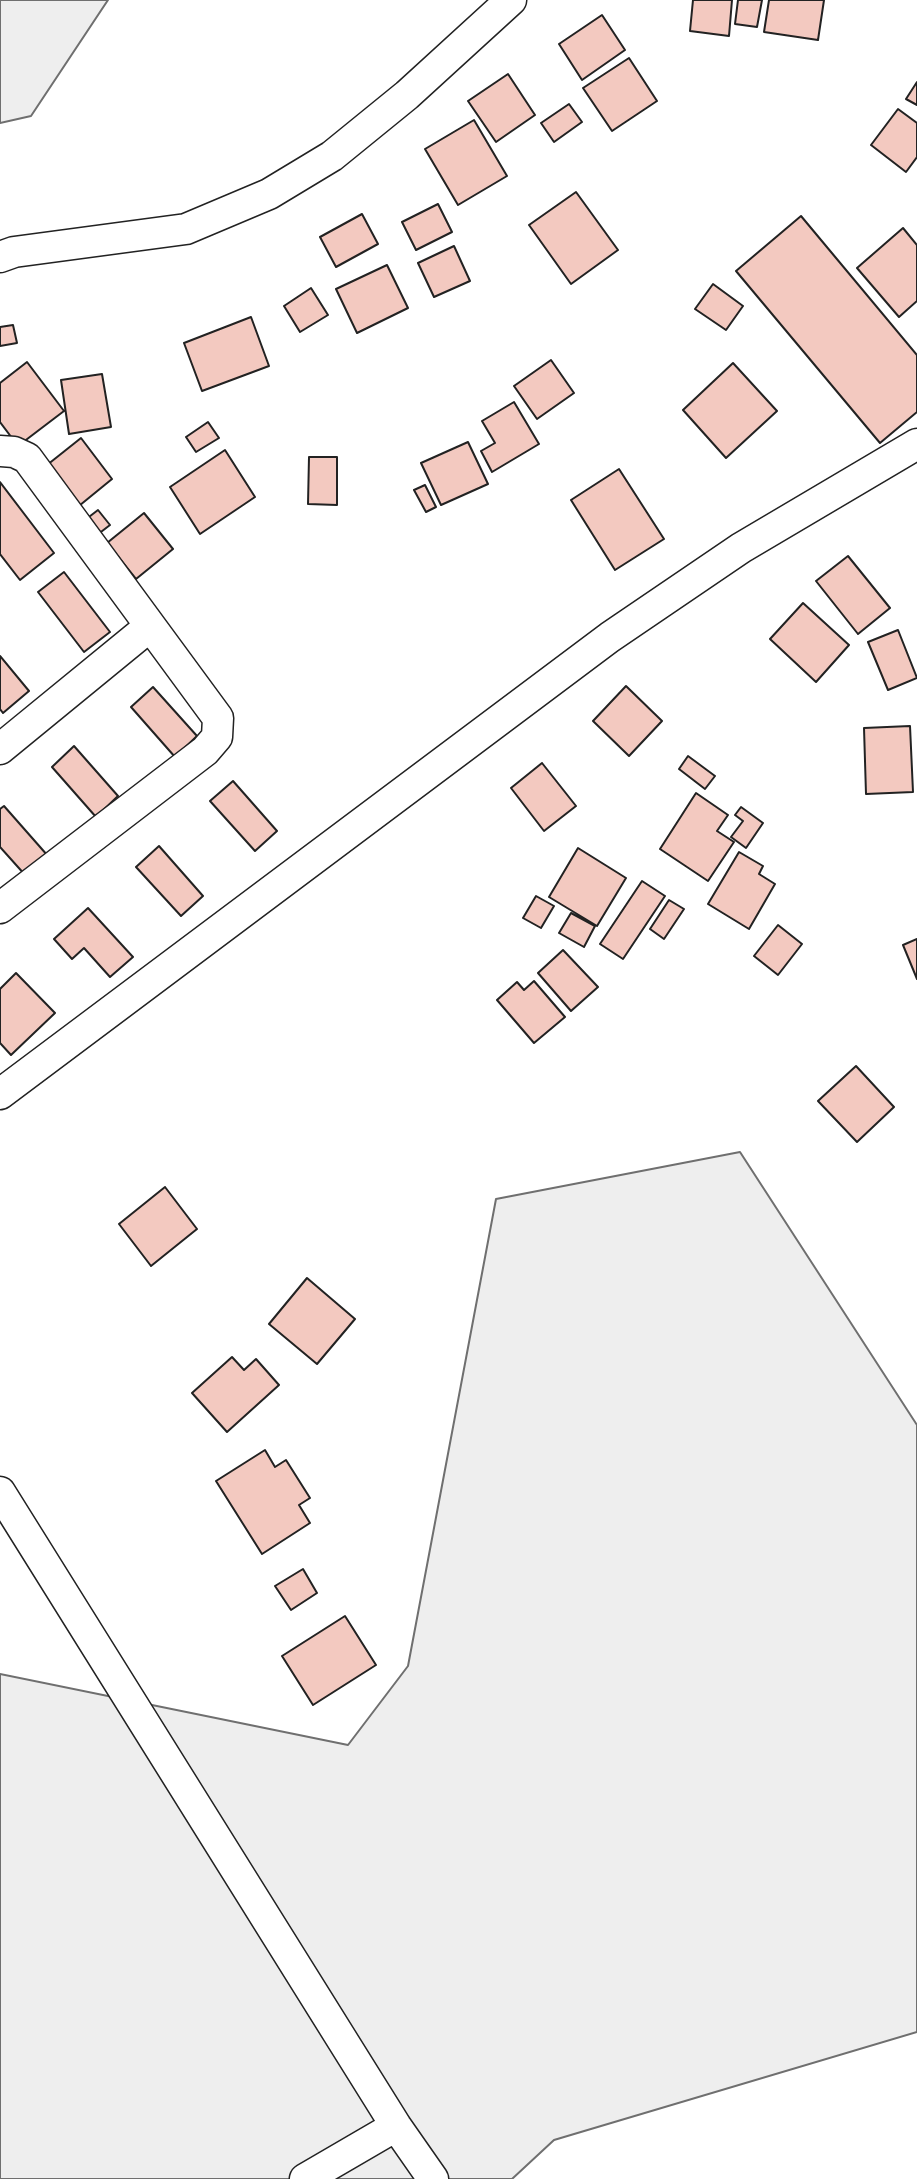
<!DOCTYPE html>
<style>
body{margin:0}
canvas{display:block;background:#fff}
</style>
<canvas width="917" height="2179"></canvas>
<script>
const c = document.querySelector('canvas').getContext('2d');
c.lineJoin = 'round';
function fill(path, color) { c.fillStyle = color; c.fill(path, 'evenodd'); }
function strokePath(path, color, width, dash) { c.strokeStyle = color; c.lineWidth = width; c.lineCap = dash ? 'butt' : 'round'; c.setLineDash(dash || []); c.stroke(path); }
const green = new Path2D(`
 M0,0H108L31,116L0,123Z
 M740,1152L917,1425V2032L554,2140L512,2179H0V1674L348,1745L408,1666L496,1199Z`);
fill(green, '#eee');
strokePath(green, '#6f6f6f', 2);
const building = new Path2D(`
 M693,0H732L729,36L690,31Z
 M738,0H762L757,27L735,24Z
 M769,0H824L818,40L764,32Z
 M602,15L625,50L582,80L559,44Z
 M629,58L657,101L612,131L583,88Z
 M508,74L535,115L496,142L468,101Z
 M917,82V105L906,99Z
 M569,104L582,122L554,142L541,123Z
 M898,109L917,123V157L906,172L871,145Z
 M474,120L507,176L458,205L425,149Z
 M576,192L618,250L571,284L529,225Z
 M438,204L452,232L416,250L402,222Z
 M362,214L378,244L336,267L320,237Z
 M801,216L917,355V412L880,443L736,271Z
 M903,228L917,245V301L899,317L857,268Z
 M454,246L470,281L434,297L418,263Z
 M387,265L408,308L357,333L336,289Z
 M713,284L743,306L726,330L695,309Z
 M311,288L328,315L300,332L284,306Z
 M251,317L269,366L202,391L184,343Z
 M13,325L17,343L0,346V327Z
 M551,360L574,393L537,419L514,386Z
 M27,362L64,411L18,446L0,422V383Z
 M733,363L777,411L726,458L683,410Z
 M102,374L111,427L69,434L61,380Z
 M514,402L539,444L492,472L481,451L495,443L482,421Z
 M208,422L219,438L196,452L186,437Z
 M81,438L112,479L74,510L42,469Z
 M468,442L488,484L441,505L421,463Z
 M225,450L255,497L200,534L170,487Z
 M309,457H337V505L308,504Z
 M619,469L664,539L615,570L571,500Z
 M0,482L54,553L20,580L0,554Z
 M425,485L436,507L426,512L414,490Z
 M98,510L110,525L97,535L85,520Z
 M144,513L173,549L136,579L107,543Z
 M848,556L890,608L858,634L816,581Z
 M64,572L110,632L84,652L38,592Z
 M803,603L849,645L816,682L770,639Z
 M898,630L917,678L888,690L868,642Z
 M0,656L29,691L3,713L0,709Z
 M626,686L662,721L629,756L593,721Z
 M153,687L197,736L175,757L131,707Z
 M910,726L913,792L866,794L864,728Z
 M74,746L118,796L96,817L52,767Z
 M688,756L715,776L705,789L679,769Z
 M542,763L576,806L544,831L511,788Z
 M233,781L277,831L255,851L210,801Z
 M696,793L728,815L717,831L734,842L708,881L660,849Z
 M4,806L48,856L26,876L0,847V809Z
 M741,807L763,823L746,848L731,837L743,821L735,815Z
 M159,846L203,896L181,916L136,867Z
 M578,848L626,878L597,926L549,897Z
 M739,852L763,866L759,874L775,884L749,929L708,904Z
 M642,881L665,896L623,959L600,944Z
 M536,896L554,906L541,928L523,918Z
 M669,900L684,909L664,939L650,929Z
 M88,908L133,957L110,977L84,948L72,959L54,939Z
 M571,913L595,926L584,947L559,933Z
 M778,925L802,944L778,975L754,956Z
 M917,939V979L903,945Z
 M563,950L598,987L571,1011L538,973Z
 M16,973L55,1013L11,1055L0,1043V989Z
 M534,981L565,1017L534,1043L497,1000L517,982L524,990Z
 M856,1066L894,1107L857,1142L818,1101Z
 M165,1187L197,1229L151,1266L119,1224Z
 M307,1278L355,1319L317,1364L269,1324Z
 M232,1357L244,1370L256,1359L279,1385L227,1432L192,1393Z
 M265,1450L275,1467L286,1460L310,1498L299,1505L310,1523L262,1554L216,1481Z
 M303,1569L317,1593L291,1610L275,1586Z
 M345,1616L376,1665L313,1705L282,1656Z`);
fill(building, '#f3c9c0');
strokePath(building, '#222', 2);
const street = new Path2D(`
 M0,257L14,252L186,229L269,194L332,156L407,95L511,0
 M0,451L14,452L27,458L218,718L217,737L205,751L0,908
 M0,749L149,627
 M0,1094L610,637L741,548L917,444
 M0,1492L396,2126L433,2179
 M305,2179L396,2126`);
strokePath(street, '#222', 33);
strokePath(street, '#fff', 30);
</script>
